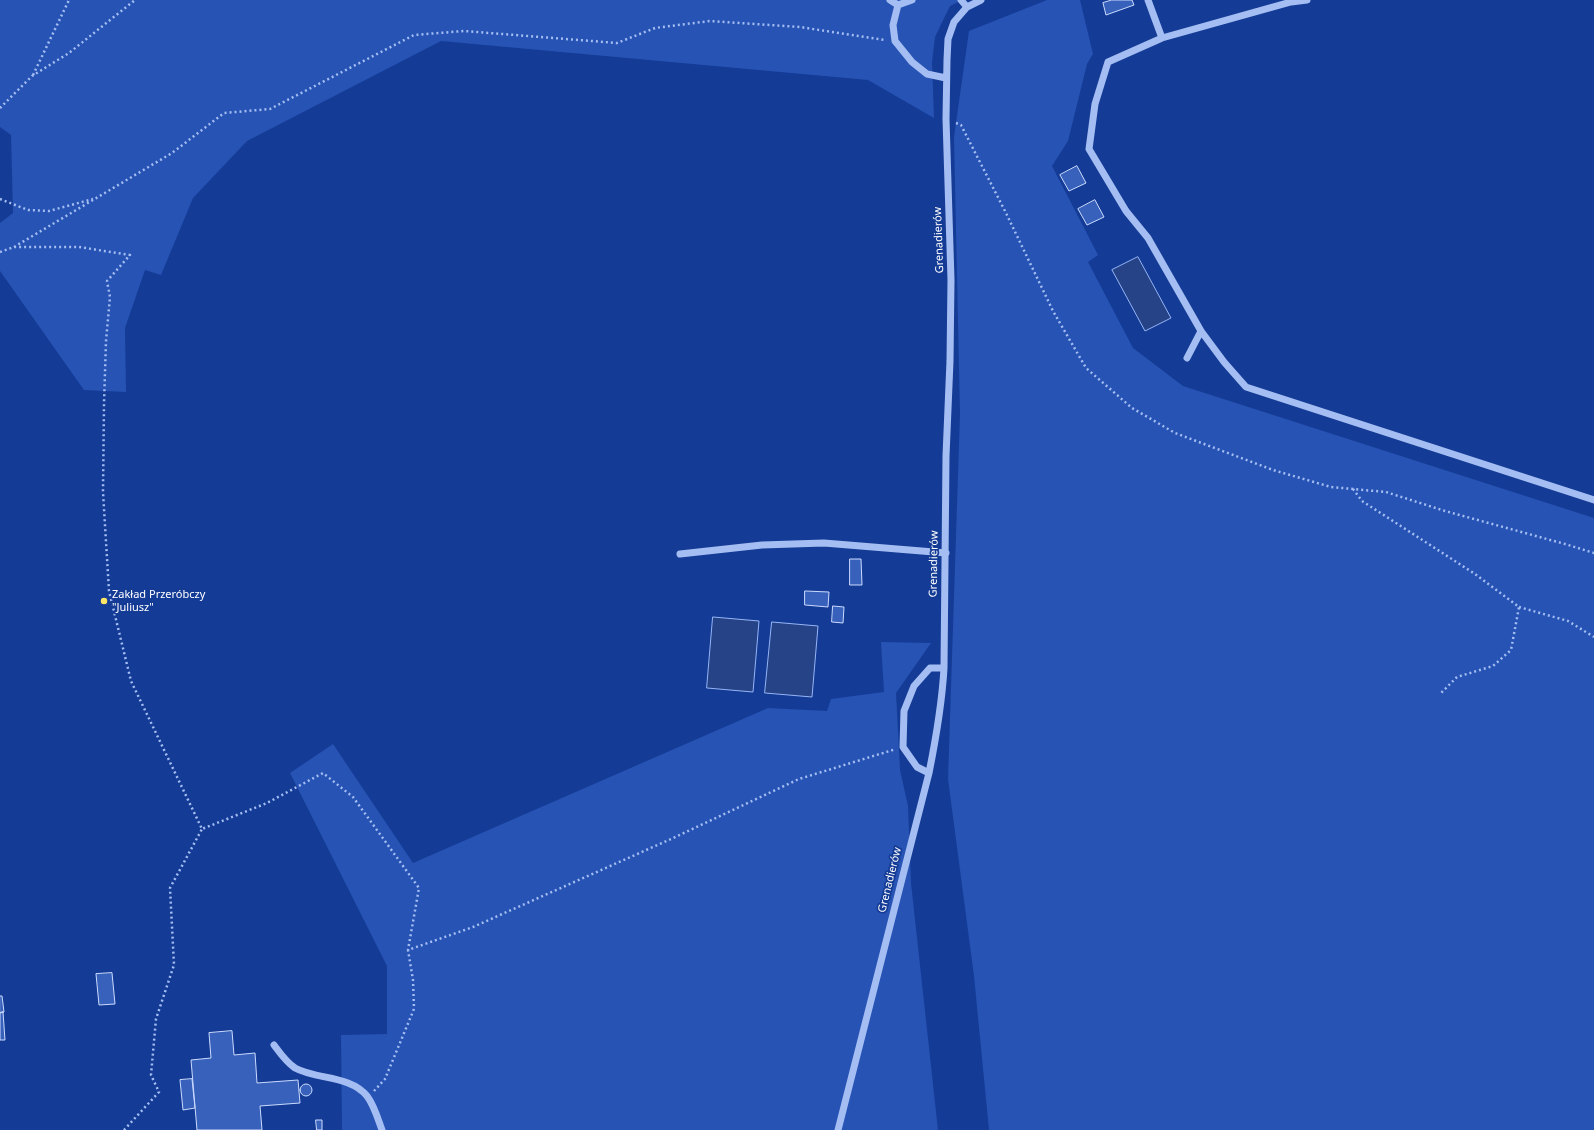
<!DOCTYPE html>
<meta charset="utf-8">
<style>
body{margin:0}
canvas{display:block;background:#143b95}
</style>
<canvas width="1594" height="1130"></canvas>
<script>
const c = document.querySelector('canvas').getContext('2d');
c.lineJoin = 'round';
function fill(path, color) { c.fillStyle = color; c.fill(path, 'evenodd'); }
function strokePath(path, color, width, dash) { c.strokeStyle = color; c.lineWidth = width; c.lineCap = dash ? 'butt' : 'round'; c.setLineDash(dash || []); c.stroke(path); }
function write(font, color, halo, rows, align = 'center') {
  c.font = font + ' "Noto Sans",sans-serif'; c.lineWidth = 3.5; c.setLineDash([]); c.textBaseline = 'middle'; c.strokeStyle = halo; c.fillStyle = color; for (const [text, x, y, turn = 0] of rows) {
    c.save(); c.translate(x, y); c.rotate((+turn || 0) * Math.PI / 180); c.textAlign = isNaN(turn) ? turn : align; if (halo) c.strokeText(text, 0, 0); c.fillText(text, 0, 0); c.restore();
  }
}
fill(new Path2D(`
 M0,0H962L950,6L935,37L932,62L934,118L868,80L441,41L247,141L193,198L161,275L145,270L125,328L126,392L84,390L0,271V223L13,213L11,135L0,127Z
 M1047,0H1080L1093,54L1087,64L1068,141L1052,166L1098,255L1088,262L1133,348L1183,386L1594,518V1130H989L974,976L948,779L960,414L954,137L969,31Z
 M881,642L931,643L896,693L900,770L908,806L911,883L938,1130H342L341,1035L387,1034V966L290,773L333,744L413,863L768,708L827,711L831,699L884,692Z`), '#2653b4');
const water = new Path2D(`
 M1138,257L1171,318L1145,331L1112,270Z
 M713,617L759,621L753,692L707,688Z
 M772,622L818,626L812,697L765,693Z`);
fill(water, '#264388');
strokePath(water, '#96b5f5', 1);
const building = new Path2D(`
 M1112,0H1132L1134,5L1106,15L1103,3Z
 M1077,166L1086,183L1069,191L1060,175Z
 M1095,200L1104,217L1087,225L1078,209Z
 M850,559H861L862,585H850Z
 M805,591L829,592L828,607L805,605Z
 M833,606L844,607L843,623L832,622Z
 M112,973L115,1004L99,1005L96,974Z
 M0,996H2L4,1012L0,1013Z
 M3,1012L5,1040H0V1013Z
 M232,1031L234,1055L255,1053L257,1083L298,1080L300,1103L260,1106L262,1130H197L191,1060L211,1058L209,1033Z
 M192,1079L195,1108L183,1110L180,1080Z
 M300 1090a6 6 0 1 1 12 0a6 6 0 1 1-12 0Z
 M316,1120H322V1130H317Z`);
fill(building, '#3861bc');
strokePath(building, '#cbdbfd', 1);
strokePath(new Path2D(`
 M33,75L69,0
 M0,108L32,76L69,53L135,0
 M956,123L961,125L1006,213L1053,311L1086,368L1132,408L1175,433L1273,470L1331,487L1386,492L1445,511L1565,544L1594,553
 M0,199L28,210L49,211L93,199
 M14,247L172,153L224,113L270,109L414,35L464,31L617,43L655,28L710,21L800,27L885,40
 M0,252L14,247H79L130,255L107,281L110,297L106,341L104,404L103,492L109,591L131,681L202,829L267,803L323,773L353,797L419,888L408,950
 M1353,489L1362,501L1475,574L1519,607L1511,650L1493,666L1457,677L1441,693
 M1519,607L1568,621L1594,637
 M374,1091L385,1079L414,1009L413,980L408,950L473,927L671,839L799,779L896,749
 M124,1130L159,1092L151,1075L156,1019L174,965L170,888L202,829`), '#a4bdf2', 2.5, [2, 3]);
strokePath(new Path2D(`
 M890,0L898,5
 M912,0L898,5L893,25L895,41L912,62L927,74L946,78
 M961,0L967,7
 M1148,0L1162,38
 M1201,331L1224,362L1246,387L1594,500
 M1187,358L1201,331L1148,238L1126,211L1089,149L1095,104L1108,62L1162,38L1291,2L1307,0
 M680,554L762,545L824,543L946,553
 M929,773L917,767L903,747L904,711L914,686L930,668H944
 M274,1045C280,1053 286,1062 295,1068C317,1080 350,1075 367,1096C374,1105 378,1119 382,1130
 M838,1130L929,773C936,738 942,704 944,668L946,456L950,361L951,280L946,119L947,60L948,39L954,22L967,7L981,0`), '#a4bdf2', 7);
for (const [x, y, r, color] of [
 [104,601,4,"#ffe765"]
]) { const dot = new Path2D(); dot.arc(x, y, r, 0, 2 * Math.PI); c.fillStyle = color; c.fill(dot); strokePath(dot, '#143b95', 1.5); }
write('11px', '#fff', '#143b95', [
 ["Grenadierów",939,240,-92],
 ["Grenadierów",934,564,-89],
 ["Grenadierów",890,880,-76]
]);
write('11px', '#fff', '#143b95', [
 ["Zakład Przeróbczy",112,595],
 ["\"Juliusz\"",112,608]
], 'left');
</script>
